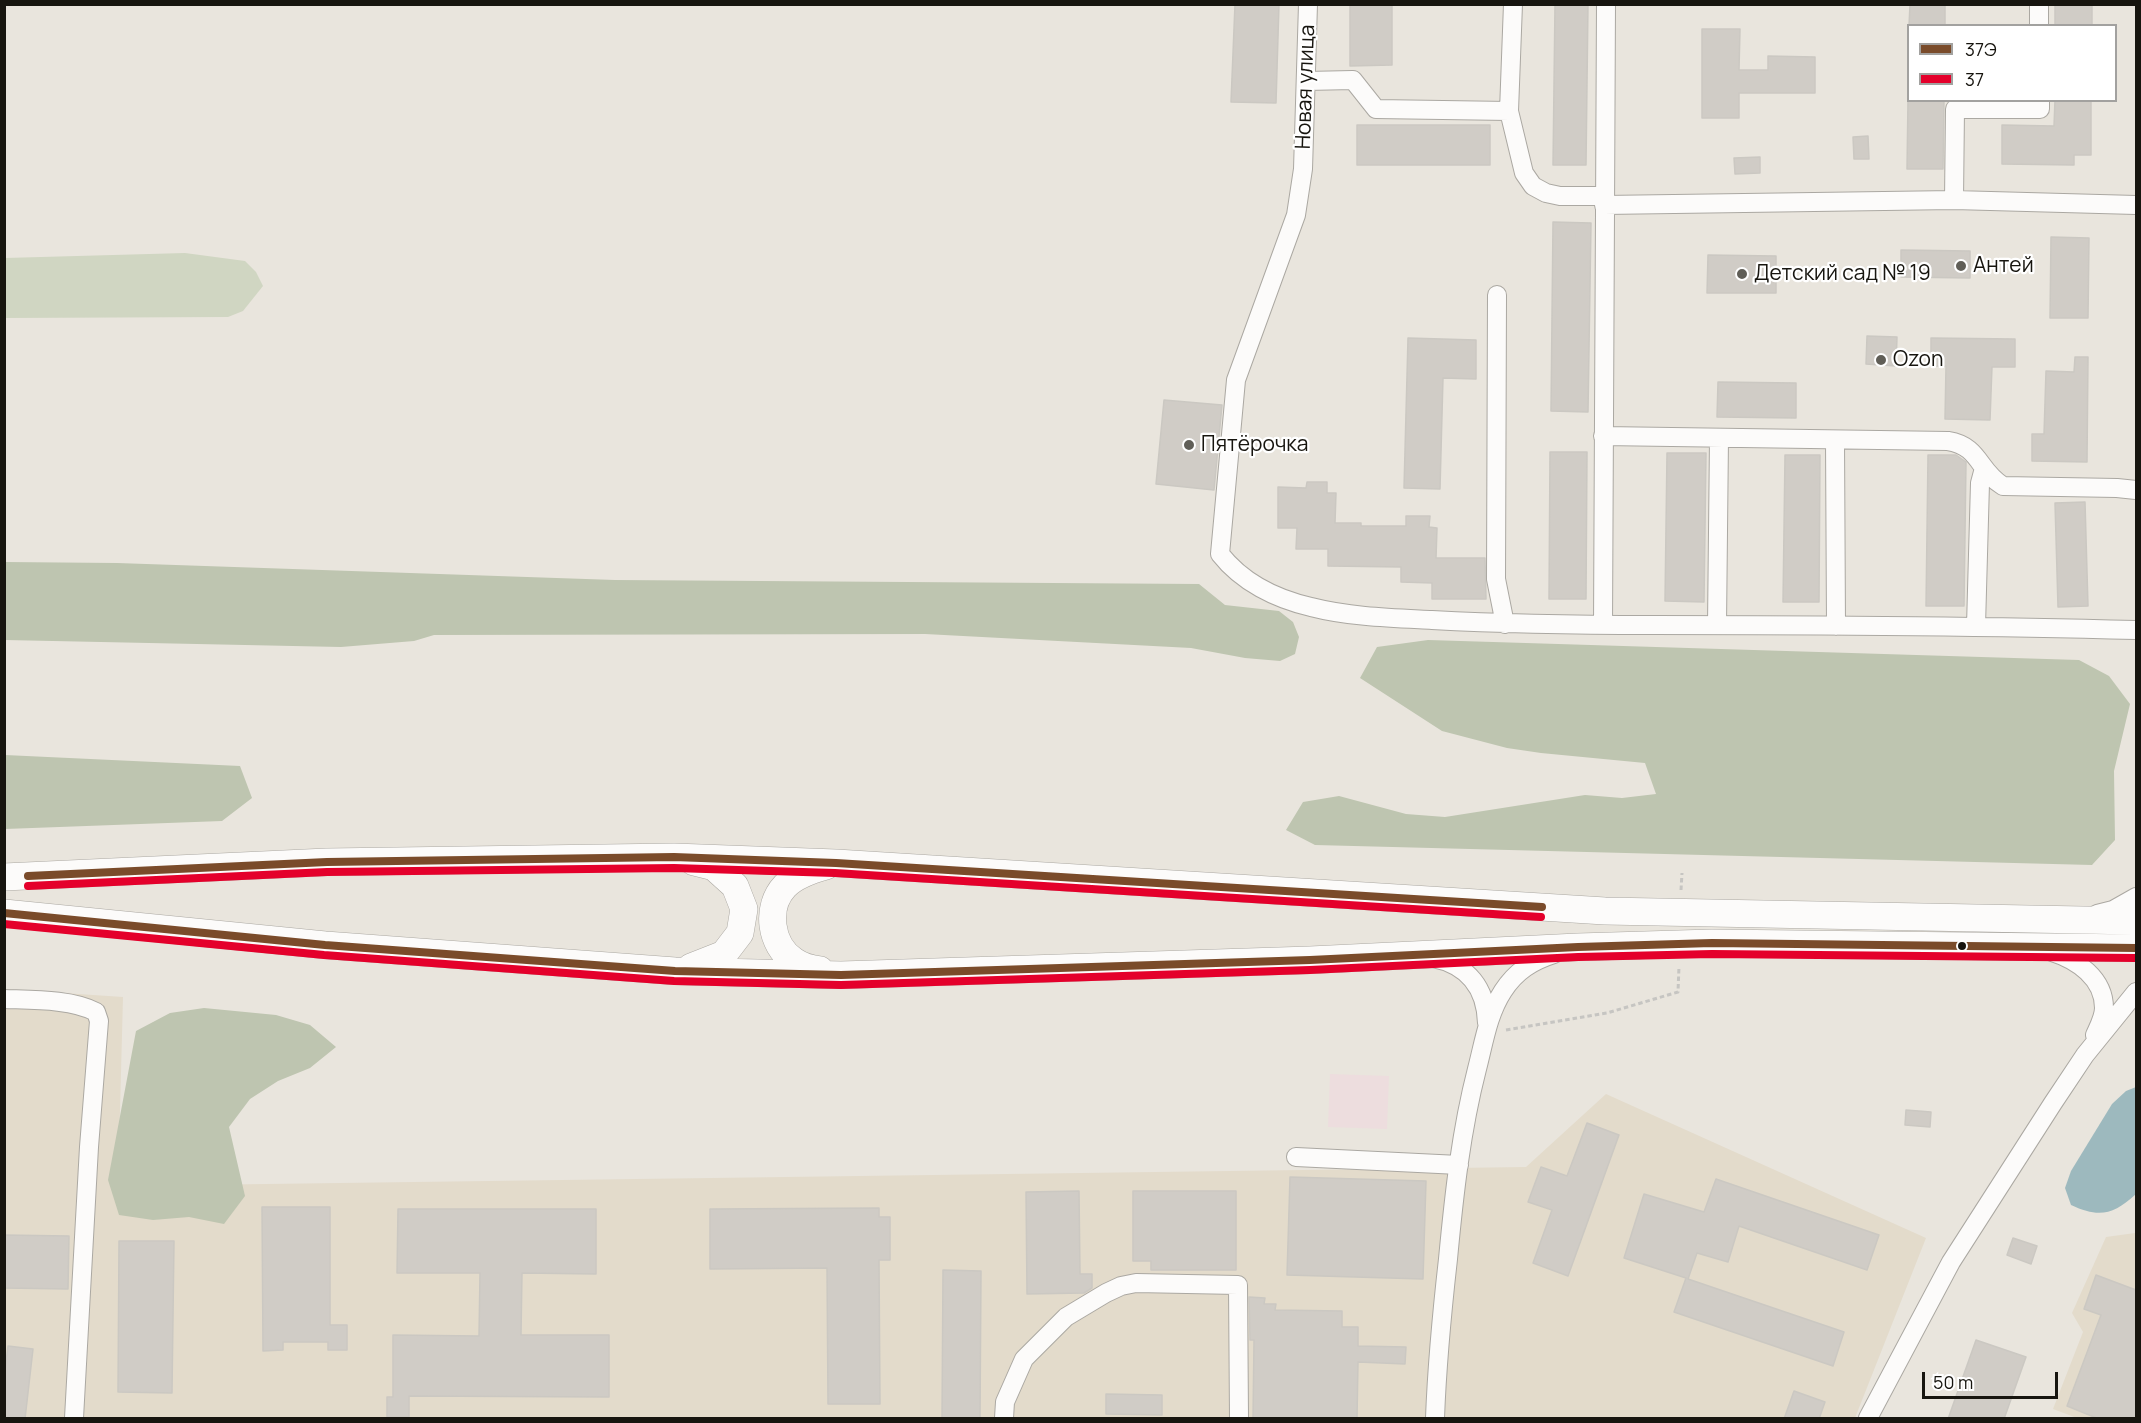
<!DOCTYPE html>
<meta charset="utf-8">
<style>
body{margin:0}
#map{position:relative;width:2141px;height:1423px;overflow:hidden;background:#e9e5dd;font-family:Manrope,sans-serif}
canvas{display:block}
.frame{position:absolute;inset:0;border:6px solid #17150f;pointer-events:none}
.legend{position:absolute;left:1907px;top:24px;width:210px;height:78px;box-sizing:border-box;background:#fff;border:2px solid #a2a19f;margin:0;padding:8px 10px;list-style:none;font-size:18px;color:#17150f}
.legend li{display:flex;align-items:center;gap:12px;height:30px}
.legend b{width:30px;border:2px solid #a2a19f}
.scale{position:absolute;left:1922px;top:1372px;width:136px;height:27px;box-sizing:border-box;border:3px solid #17150f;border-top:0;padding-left:8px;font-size:18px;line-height:21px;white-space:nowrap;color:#17150f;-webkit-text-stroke:4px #fff;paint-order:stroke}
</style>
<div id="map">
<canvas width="2141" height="1423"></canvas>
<div class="frame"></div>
<ul class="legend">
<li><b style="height:8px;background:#7a4b2a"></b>37Э</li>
<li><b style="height:8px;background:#e4002b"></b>37</li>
</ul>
<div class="scale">50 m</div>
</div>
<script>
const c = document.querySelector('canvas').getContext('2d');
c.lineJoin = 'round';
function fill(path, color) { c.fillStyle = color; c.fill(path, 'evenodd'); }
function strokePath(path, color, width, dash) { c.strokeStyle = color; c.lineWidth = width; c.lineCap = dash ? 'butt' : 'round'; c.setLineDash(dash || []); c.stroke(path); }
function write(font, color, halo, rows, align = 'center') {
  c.font = font + ' Manrope,sans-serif'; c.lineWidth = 4.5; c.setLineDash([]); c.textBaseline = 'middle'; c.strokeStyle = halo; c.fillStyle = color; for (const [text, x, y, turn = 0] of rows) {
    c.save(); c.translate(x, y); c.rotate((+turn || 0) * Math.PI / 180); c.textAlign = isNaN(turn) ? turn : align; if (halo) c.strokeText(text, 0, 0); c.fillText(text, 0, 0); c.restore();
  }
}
fill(new Path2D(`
 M1330,1074L1389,1076L1387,1129L1328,1127Z`), '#edddde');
fill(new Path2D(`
 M4,989L123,997L118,1186L1526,1167L1606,1094L1926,1238L1855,1418H5Z
 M2135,1233L2136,1418H2077L2053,1409L2083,1332L2072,1313L2106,1237Z`), '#e3dbcb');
fill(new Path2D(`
 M185,253L245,261L256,272L263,286L243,311L228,317L5,318V258Z`), '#d0d6c2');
fill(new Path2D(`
 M5,562L117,563L615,580L1199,584L1225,605L1279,611L1293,622L1299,637L1295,654L1280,661L1245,658L1191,648L925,634L434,635L414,641L341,647L5,640Z
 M1428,640L2079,660L2109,676L2130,704L2114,771L2115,840L2092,865L1315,845L1286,830L1303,802L1339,796L1406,814L1445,817L1585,795L1622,798L1656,794L1645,763L1541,753L1507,748L1442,731L1360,678L1377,647Z
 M5,755L240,766L252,798L222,821L5,829Z
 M204,1008L276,1015L310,1025L336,1047L310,1068L278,1081L250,1099L229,1127L245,1196L224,1224L189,1217L153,1220L119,1215L108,1180L136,1031L170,1013Z`), '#bec5b0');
fill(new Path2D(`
 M2136,1087V1194C2113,1215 2099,1218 2071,1205L2065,1188L2071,1171L2112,1104L2126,1091Z`), '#9db9be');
const building = new Path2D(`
 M1235,4H1279L1276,103L1231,102Z
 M1350,4H1392V65L1350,66Z
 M1555,4H1588L1586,165H1553Z
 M1910,4H1945V26H1909Z
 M2055,4H2092V26H2055Z
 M1702,29H1740L1739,70H1768V56L1815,57V93H1739V118H1702Z
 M1908,100H1944L1943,169H1907Z
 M2055,100H2091V155H2074V165L2002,164V125L2054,126Z
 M1357,125H1490V165H1357Z
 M1868,136L1869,159H1854L1853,137Z
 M1760,157V173L1735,174L1734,158Z
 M1553,222L1591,223L1588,412L1551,411Z
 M2051,237L2089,238L2088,318H2050Z
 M1901,250L1970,251V278L1901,277Z
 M1708,255L1776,256V293H1707Z
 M1867,336L1897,337L1896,366L1866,364Z
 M1408,338L1476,340V379L1443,378L1440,489L1404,488Z
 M1931,338L2015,339V367H1992L1990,420L1945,419L1946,366H1931Z
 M2075,357H2088L2087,462L2032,461V434H2044L2046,371L2074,372Z
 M1718,382L1796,383V418L1717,417Z
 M1164,400L1222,405L1214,490L1156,484Z
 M1550,452H1587L1586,599H1549Z
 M1667,453H1706L1704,602L1665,601Z
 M1785,455H1820L1819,602H1783Z
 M1928,455H1956L1966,462L1964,606H1926Z
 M1307,482H1327V493H1336L1335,523H1361V526H1406V516H1430L1429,527L1437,528L1436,558H1485L1486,599H1432V583L1401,582V567L1328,566V549H1296L1297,528H1278V487L1306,488Z
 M2085,502L2088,606L2058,607L2055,503Z
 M1906,1110L1931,1112L1930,1127L1905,1125Z
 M1587,1123L1619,1135L1568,1276L1533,1263L1552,1210L1528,1202L1541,1167L1567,1176Z
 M1290,1177L1426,1181L1423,1279L1287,1275Z
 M1716,1179L1879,1235L1867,1270L1739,1226L1728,1262L1697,1253L1688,1279L1844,1332L1833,1366L1674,1312L1686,1278L1624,1258L1644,1194L1704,1212Z
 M1079,1191L1080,1274H1092V1288L1084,1293L1027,1294L1026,1192Z
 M1133,1191H1236V1270H1151V1261H1133Z
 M262,1207H330V1325H347V1350H328V1342H283V1350L263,1351Z
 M879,1208V1217H890V1260H879L880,1404H828L827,1268L710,1269V1209Z
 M398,1209H596V1274L522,1273L521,1335H609V1397L409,1396V1417H387V1397H393V1335L479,1336L480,1273H397Z
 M4,1235L69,1236L68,1289L4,1288Z
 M2013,1238L2037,1246L2031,1264L2007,1255Z
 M119,1241H174L172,1393L118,1392Z
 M943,1270L981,1271L980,1419H942Z
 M2096,1275L2136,1290V1419H2099L2067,1406L2101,1315L2084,1309Z
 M1249,1297L1265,1298L1264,1304H1276L1275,1310L1342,1311V1327H1358V1346L1406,1347L1405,1364L1358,1362L1357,1419H1253L1254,1340H1250Z
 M1976,1340L2026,1357L2004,1419H1948Z
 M8,1346L33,1349L25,1419H4V1378Z
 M1794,1391L1825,1402L1819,1419H1784Z
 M1106,1394L1162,1395V1415L1106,1414Z`);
fill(building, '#d0ccc6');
strokePath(building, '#cbc8c2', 1.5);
const minor = new Path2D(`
 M1308,4L1303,169L1296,215L1236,380L1220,554C1242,582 1276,599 1311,607C1350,617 1392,618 1432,620C1506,624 1579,625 1653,625C1814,625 1975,626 2136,630
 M2039,4V26
 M1306,81L1353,80L1376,109L1509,111L1524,173L1533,186L1546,193L1560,196H1604
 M1509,111L1513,4
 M1954,200L1955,109H2040V100
 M1604,205L1954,200L2136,205
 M1497,295L1496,579L1505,624
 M1603,436L1948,441C1980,446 1978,471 2003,486L2117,488L2136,490
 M1835,440L1836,626
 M1603,625L1606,4
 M1717,625L1719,438
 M1976,626L1980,483L1984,468
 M2097,914L2113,910L2136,897
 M2052,952C2077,960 2104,978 2104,1008C2104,1017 2099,1026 2095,1035
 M1433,958C1468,965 1486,988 1487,1023
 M4,999C32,1000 72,999 96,1012L99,1021L89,1147L74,1418
 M1296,1157L1459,1165
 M1004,1418L1005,1402L1024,1359L1066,1317L1106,1293L1121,1286L1136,1283L1238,1285L1239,1418
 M1435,1418C1437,1365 1442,1312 1448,1259C1454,1195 1461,1131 1477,1069C1484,1042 1488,1014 1503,991C1516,971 1532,961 1554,954
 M1868,1418L1951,1262L2053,1103L2085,1055L2136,992`);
const highway = new Path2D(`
 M4,877L327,862L674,857L836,863L1605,911L2136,921
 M4,913L325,945L675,971L841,975L1310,960L1578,947L1712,943L2136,948
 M691,967L724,954L740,933L744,909L735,886L714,867L694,862
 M820,970C812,969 801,966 794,961C770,945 765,907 785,886C796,875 811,870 826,866`);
strokePath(minor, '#aba8a2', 20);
strokePath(highway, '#aba8a2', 28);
strokePath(new Path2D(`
 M1681,890L1682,873
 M1506,1030L1607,1013L1678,992L1679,966`), '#c6c5c2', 3, [4.5, 3]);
strokePath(minor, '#fcfbfa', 18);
strokePath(highway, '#fcfbfa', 27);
strokePath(new Path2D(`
 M28,876L327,862L674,857L836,863L1542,907
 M4,913L325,945L675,971L841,975L1310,960L1578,947L1712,943L2136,948`), '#7a4b2a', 8);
strokePath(new Path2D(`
 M28,886L327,872L674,868L835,873L1541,917
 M4,924L324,955L674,981L841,985L1310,970L1578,957L1712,954L2136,958`), '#e4002b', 8);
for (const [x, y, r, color] of [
 [1961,266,6,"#605e57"],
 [1742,274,6,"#605e57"],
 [1881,360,6,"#605e57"],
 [1189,445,6,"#605e57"],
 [1962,946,5,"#17150f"]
]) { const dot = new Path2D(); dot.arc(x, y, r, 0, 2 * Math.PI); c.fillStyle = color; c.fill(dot); strokePath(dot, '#fff', 2); }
write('21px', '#17150f', '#fff', [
 ["Новая улица",1306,87,-88]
]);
write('21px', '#17150f', '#fff', [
 ["Антей",1973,266],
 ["Детский сад № 19",1754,274],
 ["Ozon",1893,360],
 ["Пятёрочка",1201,445]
], 'left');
</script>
